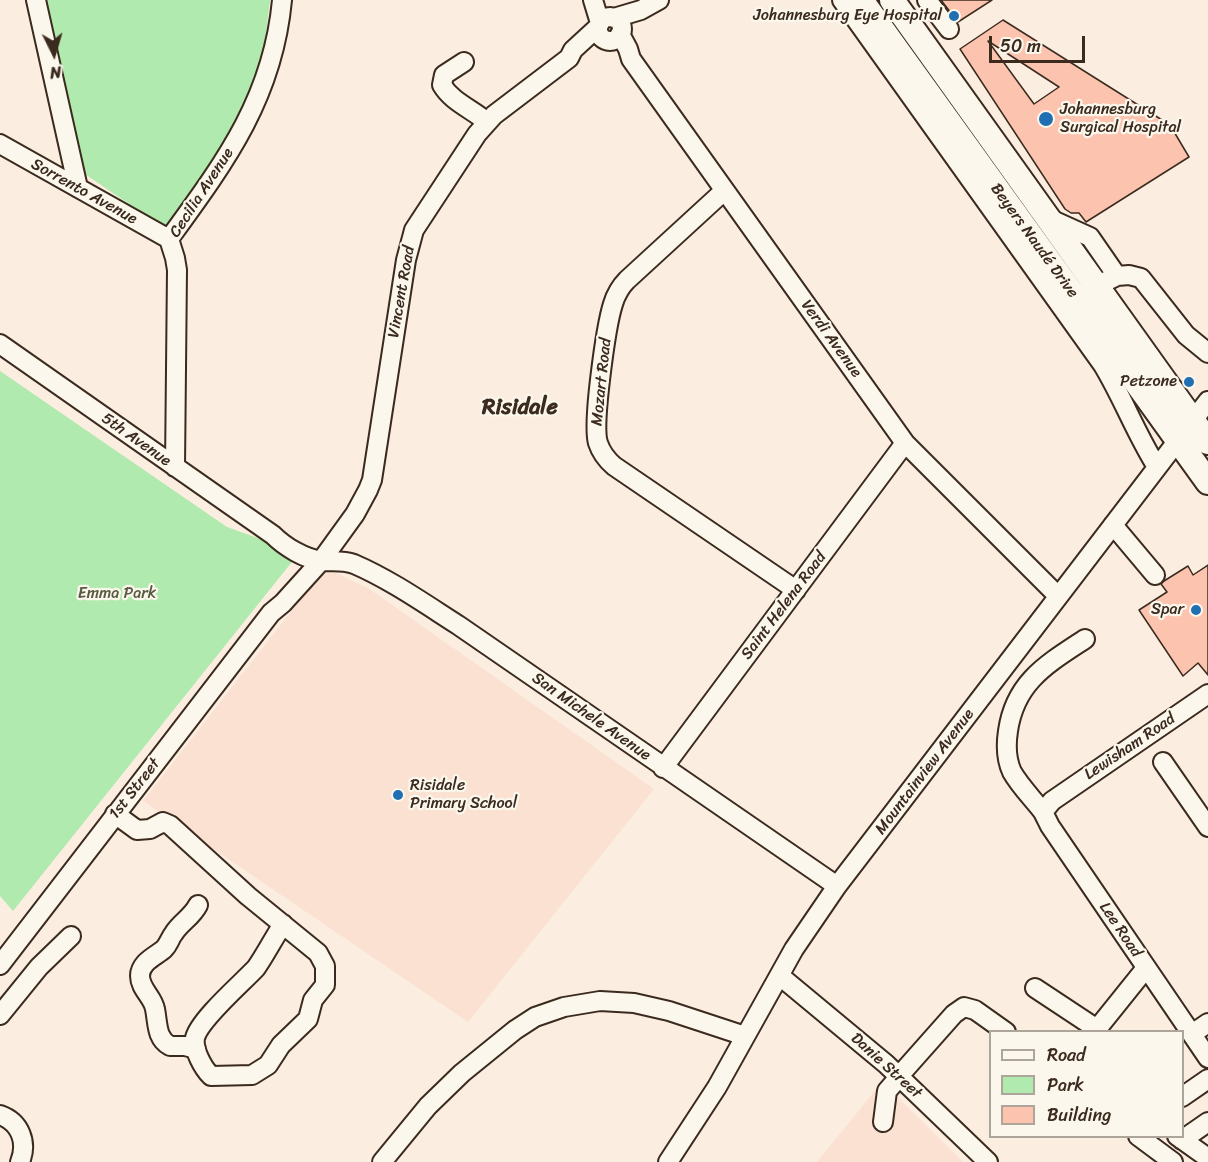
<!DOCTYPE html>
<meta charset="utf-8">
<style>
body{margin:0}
#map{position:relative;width:1208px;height:1162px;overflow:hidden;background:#fbede0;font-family:Sriracha,sans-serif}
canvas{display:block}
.legend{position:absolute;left:989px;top:1030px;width:195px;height:108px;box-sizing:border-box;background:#fbf7ec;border:2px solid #aea59a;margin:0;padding:8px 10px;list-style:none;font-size:18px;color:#3b2a1e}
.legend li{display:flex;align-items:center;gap:12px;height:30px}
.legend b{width:30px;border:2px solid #aea59a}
.north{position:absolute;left:24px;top:24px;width:60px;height:60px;-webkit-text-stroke:4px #fbf7ec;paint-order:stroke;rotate:175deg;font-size:16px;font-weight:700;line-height:24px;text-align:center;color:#3b2a1e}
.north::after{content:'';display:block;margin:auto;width:21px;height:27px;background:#3b2a1e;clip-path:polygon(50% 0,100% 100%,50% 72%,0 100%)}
.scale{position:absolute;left:989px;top:36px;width:96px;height:27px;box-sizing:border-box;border:3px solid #3b2a1e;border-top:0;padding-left:8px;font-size:18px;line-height:21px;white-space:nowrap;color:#3b2a1e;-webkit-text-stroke:4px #fbf7ec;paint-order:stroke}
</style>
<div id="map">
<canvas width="1208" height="1162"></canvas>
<ul class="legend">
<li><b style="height:8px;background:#fbf7ec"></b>Road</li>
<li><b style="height:16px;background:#b1eaae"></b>Park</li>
<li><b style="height:16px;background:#fcc4af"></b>Building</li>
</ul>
<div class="north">N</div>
<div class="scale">50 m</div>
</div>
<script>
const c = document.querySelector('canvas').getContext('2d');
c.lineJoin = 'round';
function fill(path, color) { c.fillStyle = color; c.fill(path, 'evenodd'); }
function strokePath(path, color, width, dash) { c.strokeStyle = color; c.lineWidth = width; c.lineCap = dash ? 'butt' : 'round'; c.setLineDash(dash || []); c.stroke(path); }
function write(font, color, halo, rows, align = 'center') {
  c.font = font + ' Sriracha,sans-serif'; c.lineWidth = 4.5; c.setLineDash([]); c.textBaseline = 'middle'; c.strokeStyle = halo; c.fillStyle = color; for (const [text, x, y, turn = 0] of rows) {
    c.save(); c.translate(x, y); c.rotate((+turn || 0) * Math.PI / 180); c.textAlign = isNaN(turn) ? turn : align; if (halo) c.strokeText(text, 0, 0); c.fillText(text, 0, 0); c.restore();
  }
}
fill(new Path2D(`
 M325,568L368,588L654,789L468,1022L143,801Z
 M882,1082L963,1162H817Z`), '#fbe1d1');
fill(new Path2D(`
 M33,0H270L259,89L166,229L73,166Z
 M0,371L227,527L299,553L13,911L0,896Z`), '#b1eaae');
const building = new Path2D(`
 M941,0H992L958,22Z
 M1003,20L1170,125L1189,157L1086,222L1079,213H1071L1065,209L960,49ZM988,41L1059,87L1034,104Z
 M1208,565V675L1198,663L1183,676L1139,610L1167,592L1161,584L1164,581L1188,566L1193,575Z`);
fill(building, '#fcc4af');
strokePath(building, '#3b2a1e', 1.5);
const minor = new Path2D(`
 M36,0L78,188
 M593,0L600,23
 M842,0L1103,365C1123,398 1136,434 1157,467
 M927,0L949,29
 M598 29a12 12 0 1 1 24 0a12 12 0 1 1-24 0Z
 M614,18L641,10L659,0
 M620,34L628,49L631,59L905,443L1058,596
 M464,62L444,75L442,85C452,102 472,109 487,122
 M0,144L169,239
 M724,191L627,280C620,287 616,294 613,304C606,326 592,424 598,443C601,452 607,460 614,466L796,590
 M1048,218L1090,237L1117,276
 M1096,286L1117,276L1129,275L1141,278L1186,335L1208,353
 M0,344L273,535C285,547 305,559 322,561C334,562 342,560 354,564C391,580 425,604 458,625L837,886
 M175,467L177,270L175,258L169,239C225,162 273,98 282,0
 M1113,525L1155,575
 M1208,694L1052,801L1043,812L1050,826L1208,1058
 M1163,762L1208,827
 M663,768L905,443
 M1043,812C1033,799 1020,786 1012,772C1006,759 1006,744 1008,731C1015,682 1047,664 1085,639
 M115,814L137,830L150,829L163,822L170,825L248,896L318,953L325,966V985L313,1000L308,1019L281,1045L268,1065L252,1075L211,1076C203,1068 193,1050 195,1038C199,1020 242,983 256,968C264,957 275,936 283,924
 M0,965L271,613L283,603L321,561L355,514L368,490L372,480L406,260L414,230L477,134L494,115L569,58L573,50L598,27
 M780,976L886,1064L988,1162
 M1035,988L1097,1029L1146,968
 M0,1015L39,967L71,936
 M1192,1034L1208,1023
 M196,1049L185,1046H170C156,1038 158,1024 155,1009C153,997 140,989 140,976C140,962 156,956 164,949C169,944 170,938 174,933C181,922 192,917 198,905
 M899,1076L954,1014L964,1007L975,1010L1006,1032
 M1182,1097L1208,1079
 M0,1115C20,1122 28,1142 20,1162
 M883,1122L887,1091L900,1076
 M1138,1136L1173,1162
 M1177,1136L1208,1158
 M1182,1140L1208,1122
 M382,1162L428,1106L462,1073L515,1030L535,1017L564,1007L600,1001L634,1003L669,1011L745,1036
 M668,1162L717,1087L794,949L837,886L1208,401`);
const major = new Path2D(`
 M861,0L1208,482
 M892,0L1208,442`);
strokePath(minor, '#3b2a1e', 22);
strokePath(major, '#3b2a1e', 28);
strokePath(minor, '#fbf7ec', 18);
strokePath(major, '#fbf7ec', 24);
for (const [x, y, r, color] of [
 [954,16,6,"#1f6fb2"],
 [1046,119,8,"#1f6fb2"],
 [1189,382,6,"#1f6fb2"],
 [1196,610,6,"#1f6fb2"],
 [398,795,6,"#1f6fb2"]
]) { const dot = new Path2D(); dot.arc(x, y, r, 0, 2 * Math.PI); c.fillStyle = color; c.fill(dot); strokePath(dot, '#fbf7ec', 2); }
write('16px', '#3b2a1e', '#fbf7ec', [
 ["Johannesburg Eye Hospital",942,16],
 ["Johannesburg",1060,110,"left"],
 ["Surgical Hospital",1060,128,"left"],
 ["Petzone",1177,382],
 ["Spar",1184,610],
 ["Risidale",410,786,"left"],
 ["Primary School",410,804,"left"]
], 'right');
write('16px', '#3b2a1e', '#fbf7ec', [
 ["Sorrento Avenue",84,192,29],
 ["Cecilia Avenue",202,193,-57],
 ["Beyers Naudé Drive",1034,241,54],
 ["Vincent Road",402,292,-80],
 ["Verdi Avenue",831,339,54],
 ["Mozart Road",602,382,-84],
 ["5th Avenue",136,440,35],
 ["Saint Helena Road",784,606,-53],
 ["San Michele Avenue",591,717,35],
 ["Lewisham Road",1130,747,-34],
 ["Mountainview Avenue",925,772,-53],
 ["1st Street",135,789,-52],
 ["Lee Road",1120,930,56],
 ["Danie Street",886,1066,42]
]);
write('16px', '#585a42', '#fbf7ec', [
 ["Emma Park",117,594]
]);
write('bold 22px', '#3b2a1e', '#fbf7ec', [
 ["Risidale",520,408]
]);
</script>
